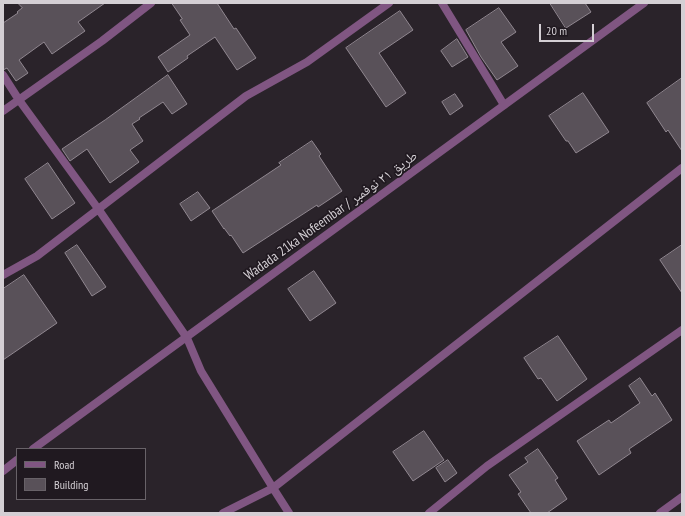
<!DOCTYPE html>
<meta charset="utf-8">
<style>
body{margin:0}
#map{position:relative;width:685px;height:516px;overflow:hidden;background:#2a232a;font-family:"PT Sans Narrow",sans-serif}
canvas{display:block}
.frame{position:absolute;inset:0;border:4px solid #d4cfd4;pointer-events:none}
.legend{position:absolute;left:16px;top:448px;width:130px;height:52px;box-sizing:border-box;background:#201920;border:1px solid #686268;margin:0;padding:5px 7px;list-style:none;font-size:12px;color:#d4cfd4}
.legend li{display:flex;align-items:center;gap:8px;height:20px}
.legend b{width:20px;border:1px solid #686268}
.scale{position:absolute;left:539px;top:24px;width:55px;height:18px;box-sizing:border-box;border:2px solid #d4cfd4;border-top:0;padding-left:5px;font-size:12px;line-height:14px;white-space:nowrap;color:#d4cfd4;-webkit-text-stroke:3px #201920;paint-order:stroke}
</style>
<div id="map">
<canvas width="685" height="516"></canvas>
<div class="frame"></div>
<ul class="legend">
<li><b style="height:5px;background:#805682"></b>Road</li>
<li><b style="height:11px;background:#595159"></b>Building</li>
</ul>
<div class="scale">20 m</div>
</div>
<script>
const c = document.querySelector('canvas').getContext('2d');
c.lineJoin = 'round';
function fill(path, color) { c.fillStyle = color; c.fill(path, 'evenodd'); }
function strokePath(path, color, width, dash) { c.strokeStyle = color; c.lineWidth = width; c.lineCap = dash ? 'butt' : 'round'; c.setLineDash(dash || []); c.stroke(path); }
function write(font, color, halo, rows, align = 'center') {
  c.font = font + ' "PT Sans Narrow","Noto Naskh Arabic",sans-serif'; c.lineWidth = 3.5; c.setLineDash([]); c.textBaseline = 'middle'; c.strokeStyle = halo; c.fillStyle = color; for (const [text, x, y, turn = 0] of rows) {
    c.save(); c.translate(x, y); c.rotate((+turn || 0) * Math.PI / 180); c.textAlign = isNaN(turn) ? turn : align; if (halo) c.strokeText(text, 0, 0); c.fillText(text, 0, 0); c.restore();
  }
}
const building = new Path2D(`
 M18,3H105L78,22L85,31L52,54L44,42L19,60L28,73L16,81L7,68L3,70V23L18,13L17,12L22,8Z
 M172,3H217L234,29L236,28L256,58L237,70L215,37L187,56L188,58L168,72L158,57L190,35L180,20L182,19Z
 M550,3H585L591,12L566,28Z
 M499,8L516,32L501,42L518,66L497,80L481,57L466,30Z
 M400,11L413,30L379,53L406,93L386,107L346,48Z
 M457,39L468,57L452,67L441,51Z
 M168,75L187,104L172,114L163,102L139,118L140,119L132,124L143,141L130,150L139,162L110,183L87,149L70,161L62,149L105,120Z
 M682,78V151L668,130L666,132L647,103Z
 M583,93L609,132L576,153L568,141H566L549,116Z
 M455,94L463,106L450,115L442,102Z
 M312,141L321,154L319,156L342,191L318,207L317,205L243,253L231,235L230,236L224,228V229L212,211L281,165L279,163Z
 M48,163L75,203L52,219L25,179Z
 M198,192L210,208L191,221L180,204Z
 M77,245L106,287L92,296L65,253Z
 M682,245V293L660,260Z
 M314,271L336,303L310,321L288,289Z
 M24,275L57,323L3,360V289Z
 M558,336L587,379L557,401L541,378L538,379L524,358Z
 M640,378L652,396L655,393L672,420L629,449L631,453L599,475L577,441L609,420L611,423L640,403L629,386Z
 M424,431L444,460L413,481L393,452Z
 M538,449L558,478L555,480L567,499L547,513H531L518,494L521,492L509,475L528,462L525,458Z
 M448,460L457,473L445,482L436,468Z`);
fill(building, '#595159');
strokePath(building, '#908790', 1);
strokePath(new Path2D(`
 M442,3L504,105
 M3,75L19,100L99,210L187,338L201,371L273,488L223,513
 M3,111L102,41L151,3
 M3,275L37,256L246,96L307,62L389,3
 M289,513L273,488L682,168
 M429,513L487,466L682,330
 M660,513L682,497`), '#805682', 8);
strokePath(new Path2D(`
 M33,449L644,3
 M3,471L17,460`), '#805682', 8);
write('14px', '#d4cfd4', '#201920', [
 ["Wadada 21ka Nofeembar / طريق ٢١ نوفمبر",331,216,-36]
]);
</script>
